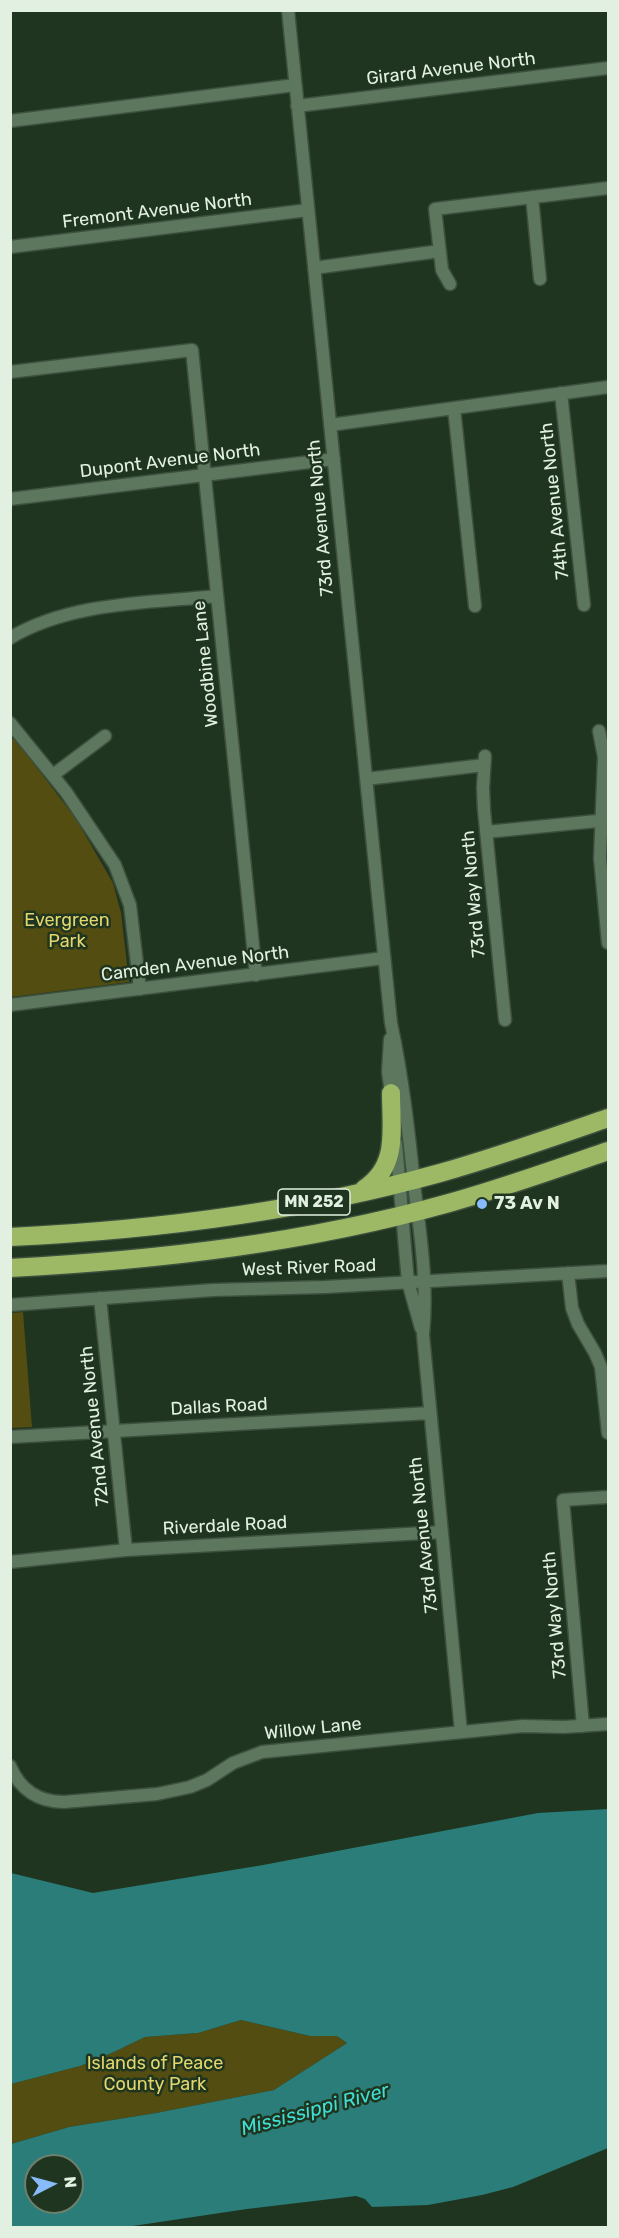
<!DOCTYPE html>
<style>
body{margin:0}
#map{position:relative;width:619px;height:2238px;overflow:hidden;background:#1f3520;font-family:Rubik,sans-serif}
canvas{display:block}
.frame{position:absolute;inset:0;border:12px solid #e2f0e2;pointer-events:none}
.north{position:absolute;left:24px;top:2154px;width:60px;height:60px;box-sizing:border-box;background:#1f3520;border:2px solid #6d806e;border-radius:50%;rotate:84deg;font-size:16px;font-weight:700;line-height:24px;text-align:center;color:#e2f0e2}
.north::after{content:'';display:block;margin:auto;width:21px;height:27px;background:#88bbfc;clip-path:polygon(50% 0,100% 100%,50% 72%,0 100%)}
</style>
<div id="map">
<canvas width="619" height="2238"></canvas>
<div class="frame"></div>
<div class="north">N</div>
</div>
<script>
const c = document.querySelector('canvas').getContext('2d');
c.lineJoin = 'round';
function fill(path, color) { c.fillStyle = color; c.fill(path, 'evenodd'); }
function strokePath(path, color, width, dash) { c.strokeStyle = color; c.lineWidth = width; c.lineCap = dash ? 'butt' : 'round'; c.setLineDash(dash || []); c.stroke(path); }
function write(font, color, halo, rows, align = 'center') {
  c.font = font + ' Rubik,sans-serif'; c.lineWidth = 5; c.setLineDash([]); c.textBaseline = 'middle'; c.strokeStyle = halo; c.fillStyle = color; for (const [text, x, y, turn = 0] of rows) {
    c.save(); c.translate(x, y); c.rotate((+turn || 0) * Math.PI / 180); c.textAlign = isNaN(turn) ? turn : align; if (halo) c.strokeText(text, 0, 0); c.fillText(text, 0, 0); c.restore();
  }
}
fill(new Path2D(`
 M11,739H15L76,819L113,883L121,913L129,982L11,997Z
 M23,1312L32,1427L11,1428V1313Z
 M241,2020L310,2036H337L347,2043L274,2090L156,2113L69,2127L11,2144V2084L80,2066L114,2052L145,2037L198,2033Z`), '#544d11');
fill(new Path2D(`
 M608,1809V2148L513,2187L482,2195L428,2205L372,2207L365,2199L356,2196L247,2209L126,2227H11V2144L69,2127L156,2113L274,2090L347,2043L337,2036H310L241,2020L198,2033L145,2037L114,2052L80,2066L11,2084V1873L93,1893L263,1865L538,1813ZM36,2166H72V2202H36Z`), '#2a7d78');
const minor = new Path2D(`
 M288,10L391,1023C403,1079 409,1135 415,1192C421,1239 428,1287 423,1335L461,1732
 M297,106L608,68
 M10,121L295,85
 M532,197L540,279
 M10,247L308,210
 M314,268L440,251
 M450,284L442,270L435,209L608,188
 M10,372L192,350L256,975
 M561,393L584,605
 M454,408L475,606
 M330,425L608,387
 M10,499L334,459
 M10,638C70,602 149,603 217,596
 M10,723L66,792L115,865L130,905L140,989
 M599,731L604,757L600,858L608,943
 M485,756L483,788L484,810L505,1020
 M53,775L105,736
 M366,779L484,765
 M486,832L607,820
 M10,1005L384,958
 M390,1039L388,1072L392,1100
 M396,1144L408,1282L421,1328
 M568,1273L572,1308L578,1324L595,1353L601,1367L608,1433
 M100,1298L126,1550
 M10,1305L213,1290L325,1287L608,1271
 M10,1437L430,1413
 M10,1562L126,1550L442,1532
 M583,1726L563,1500L608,1497
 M10,1766C20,1790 39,1802 64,1802L157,1794L190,1787L207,1780L233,1763L262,1752L523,1726L564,1727L608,1724`);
const highway = new Path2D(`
 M364,1189C399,1166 391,1130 391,1093
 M10,1237C156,1230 300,1212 440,1173C497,1157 553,1137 608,1118
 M10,1268C159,1260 306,1243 449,1203C503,1188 556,1169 608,1151`);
strokePath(minor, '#3c503d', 15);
strokePath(highway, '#3c503d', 21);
strokePath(minor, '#5d765e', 12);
strokePath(highway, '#9eb965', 18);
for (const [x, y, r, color] of [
 [482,1204,6,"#88bbfc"]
]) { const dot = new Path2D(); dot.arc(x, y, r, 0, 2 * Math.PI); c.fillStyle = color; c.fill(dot); strokePath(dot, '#1f3520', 2); }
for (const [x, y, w] of [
 [314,1202,72]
]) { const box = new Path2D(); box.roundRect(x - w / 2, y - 13, w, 26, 4.5); c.fillStyle = '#1f3520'; c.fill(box); strokePath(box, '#e2f0e2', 1.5); }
write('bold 16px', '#e2f0e2', null, [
 ["MN 252",314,1202]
]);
write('18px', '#e2f0e2', '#1f3520', [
 ["Girard Avenue North",451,69,-7],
 ["Fremont Avenue North",157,211,-7],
 ["Dupont Avenue North",170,461,-7],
 ["74th Avenue North",555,501,-96],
 ["73rd Avenue North",321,518,-95],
 ["Woodbine Lane",206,664,-96],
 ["73rd Way North",474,894,-95],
 ["Camden Avenue North",195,964,-7],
 ["West River Road",309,1268,-2],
 ["Dallas Road",219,1407,-3],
 ["72nd Avenue North",95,1426,-96],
 ["Riverdale Road",225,1526,-3],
 ["73rd Avenue North",424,1535,-96],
 ["73rd Way North",555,1615,-95],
 ["Willow Lane",313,1729,-6]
]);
write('18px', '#e3d66c', '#1f3520', [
 ["Evergreen",67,921],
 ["Park",67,942],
 ["Islands of Peace",155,2064],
 ["County Park",155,2085]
]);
write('bold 18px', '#e2f0e2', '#1f3520', [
 ["73 Av N",494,1204]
], 'left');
write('italic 20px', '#3fdfd6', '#1f3520', [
 ["Mississippi River",315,2110,-15]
]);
</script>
